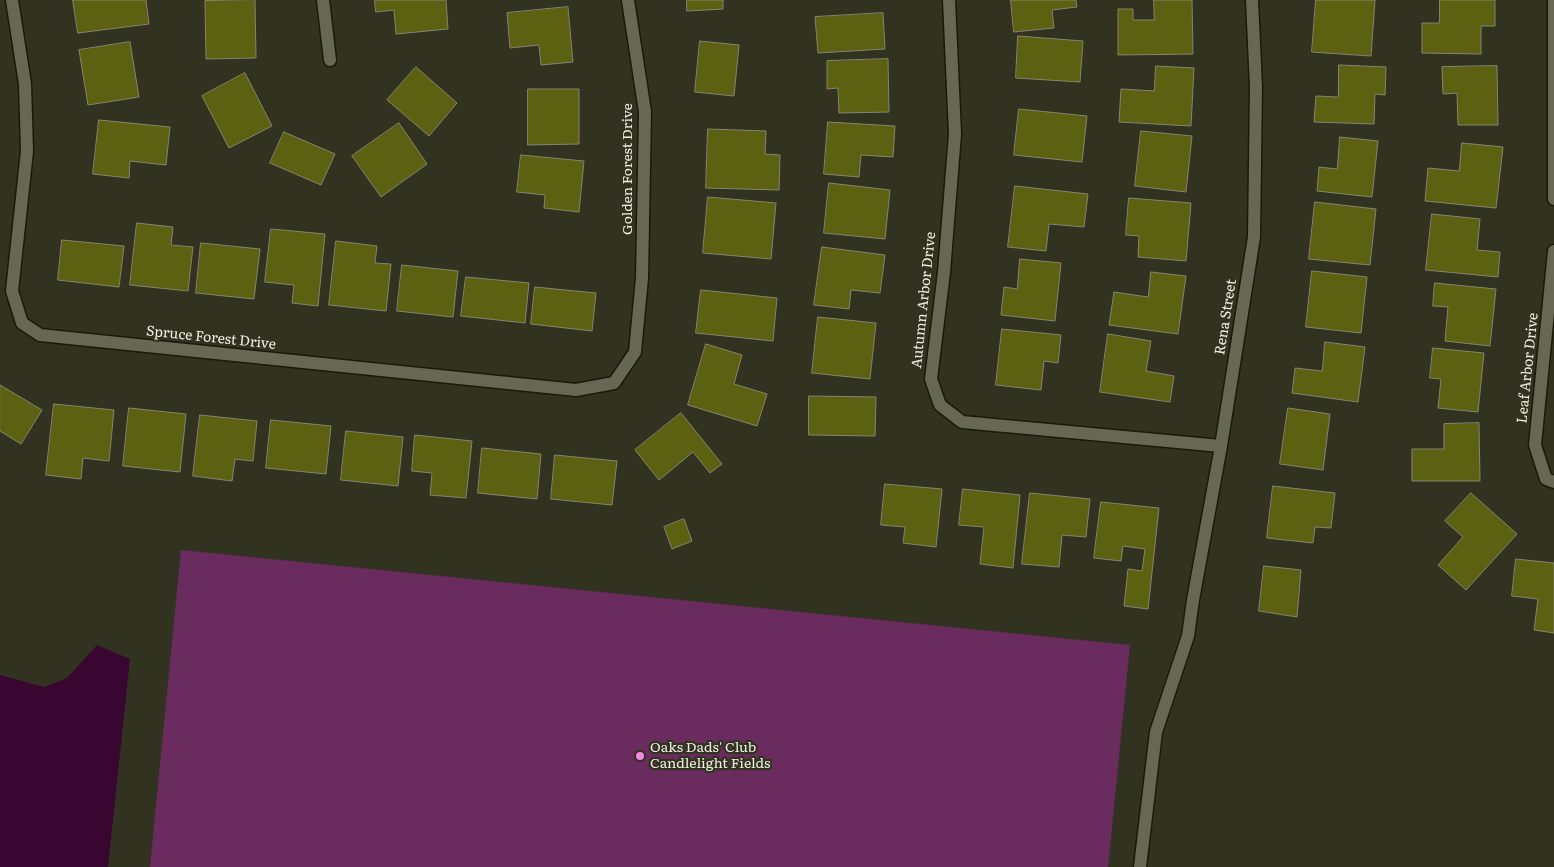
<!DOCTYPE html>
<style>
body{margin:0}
canvas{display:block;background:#313320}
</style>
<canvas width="1554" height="867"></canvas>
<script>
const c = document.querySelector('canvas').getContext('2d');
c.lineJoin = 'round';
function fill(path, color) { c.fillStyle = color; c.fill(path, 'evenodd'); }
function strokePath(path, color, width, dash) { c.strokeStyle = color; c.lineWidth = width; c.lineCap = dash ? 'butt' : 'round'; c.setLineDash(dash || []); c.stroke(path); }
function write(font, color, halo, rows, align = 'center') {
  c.font = font + ' Literata,serif'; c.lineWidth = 4.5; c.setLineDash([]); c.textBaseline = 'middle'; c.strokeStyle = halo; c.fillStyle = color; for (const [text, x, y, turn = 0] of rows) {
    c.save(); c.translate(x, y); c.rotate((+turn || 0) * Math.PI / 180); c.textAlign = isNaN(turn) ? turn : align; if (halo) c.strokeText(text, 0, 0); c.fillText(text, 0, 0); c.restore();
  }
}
fill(new Path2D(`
 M181,550L1130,645L1108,867H150Z`), '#6a2b5f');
fill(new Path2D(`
 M97,645L130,659L108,867H0V675L44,687L67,678Z`), '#390632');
const building = new Path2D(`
 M73,0H146L149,24L78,33Z
 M255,0L256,58L206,59L205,1Z
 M375,0H446L448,29L396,34L394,10L376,12Z
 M687,0H723V9L687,11Z
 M1011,0H1076L1077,7L1052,10L1054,28L1014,32Z
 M1154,0H1192L1193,54L1118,55V9H1133V20H1154Z
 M1316,0H1375L1371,56L1312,52Z
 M1440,0H1495V26H1481V54L1422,53V23H1439Z
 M568,7L573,62L541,65L539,45L510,48L507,13Z
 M883,13L885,49L818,53L815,17Z
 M1018,36L1083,41L1080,82L1016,78Z
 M700,41L739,45L734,96L695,92Z
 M130,42L139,97L88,105L79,50Z
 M888,59L889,112L839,113L838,88L827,89V61Z
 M1339,65L1386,67L1385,95L1375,94L1374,124L1314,122L1316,96L1338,97Z
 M1156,66L1194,68L1191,126L1119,122L1121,89L1154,91Z
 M1497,66L1498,125H1458L1457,93L1443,94L1442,67Z
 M416,67L457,103L429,136L387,100Z
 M245,73L272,126L229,148L202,96Z
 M528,89H579V144L528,145Z
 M1019,109L1087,116L1082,162L1014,155Z
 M99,120L170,127L166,165L130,161L129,178L93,174Z
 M828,122L895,126L893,157L861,155L859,177L824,174Z
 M399,123L427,164L381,197L352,156Z
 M708,129L766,131L765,154L780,155L779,190L706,188Z
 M1141,131L1192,136L1186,192L1135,186Z
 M284,132L335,154L321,185L270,163Z
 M1340,137L1378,141L1372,197L1317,191L1319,167L1337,169Z
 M1462,143L1503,147L1496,208L1425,201L1428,168L1459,171Z
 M521,155L584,161L579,212L544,208L545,195L517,192Z
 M829,183L890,190L885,239L824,233Z
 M1015,186L1088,194L1084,227L1049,224L1046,251L1008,247Z
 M708,197L776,203L771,259L703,253Z
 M1129,198L1191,203L1186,261L1138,257L1139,236L1126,235Z
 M1315,202L1376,209L1370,265L1309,259Z
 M1432,214L1480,219L1477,250L1500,252L1498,277L1426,270Z
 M137,223L173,227L171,245L193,247L188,291L130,285Z
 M271,229L325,234L318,306L292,303L294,285L265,282Z
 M62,240L124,246L119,287L58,280Z
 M336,241L377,246L375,263L391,264L386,311L329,305Z
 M201,243L260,249L254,299L196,293Z
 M822,247L885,255L880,293L851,290L849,309L814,305Z
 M1020,259L1061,263L1055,321L1001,315L1004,287L1017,289Z
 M402,265L458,271L453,317L397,311Z
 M1312,271L1367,277L1361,333L1306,327Z
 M1151,272L1186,276L1178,334L1109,325L1114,292L1148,297Z
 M466,277L529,283L525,323L461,316Z
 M1435,283L1496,289L1490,346L1445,341L1448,307L1433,306Z
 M535,287L596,293L592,331L531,324Z
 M701,290L777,298L773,341L696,333Z
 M818,317L876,323L870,379L812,373Z
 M1002,329L1061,335L1058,363L1044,361L1041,390L996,385Z
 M1108,334L1151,341L1146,371L1174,376L1170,402L1100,392Z
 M1325,342L1365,347L1358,402L1292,393L1295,368L1322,371Z
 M706,344L742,355L734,384L767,394L757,426L688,405Z
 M1433,348L1484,353L1478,412L1438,408L1441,379L1430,378Z
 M0,385L42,410L21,444L0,431Z
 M809,396L876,397L875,436L809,435Z
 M54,404L114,410L109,461L83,458L81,479L46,475Z
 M129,408L186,414L180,472L123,466Z
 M1288,408L1330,414L1323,470L1280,464Z
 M681,413L722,464L710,473L693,452L659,480L635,450Z
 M200,415L257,421L253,461L235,459L232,481L193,476Z
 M271,420L331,426L326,474L266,468Z
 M1479,423L1480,481H1412V449H1444V424Z
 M346,431L403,437L398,486L341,480Z
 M415,435L472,441L466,498L430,495L432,473L412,471Z
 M482,448L541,454L537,499L478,493Z
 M555,455L617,461L612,505L551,499Z
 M885,484L942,489L936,547L903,543L905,527L881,525Z
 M1273,486L1335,493L1331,528L1315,527L1313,543L1267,538Z
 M963,489L1020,495L1013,568L980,564L984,527L959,525Z
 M1030,493L1090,499L1086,537L1062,535L1059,567L1022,564Z
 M1471,493L1517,534L1466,590L1438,565L1463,537L1445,521Z
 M1101,502L1159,508L1148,609L1124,606L1128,569L1142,571L1145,549L1123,546L1121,561L1094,558Z
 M684,519L692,541L672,549L664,527Z
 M1516,559L1554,563V633L1534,630L1538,599L1512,596Z
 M1264,566L1301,570L1297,617L1259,611Z`);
fill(building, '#5c6011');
strokePath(building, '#83856f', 1);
const minor = new Path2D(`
 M12,0L25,84L27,151L12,291L22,323L40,335L576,390L614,383L635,352L642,278L645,112L628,0
 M323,0L330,60
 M949,0L955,134L944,272L931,379L940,405L962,422L1221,446
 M1554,0V199
 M1554,251L1535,445L1546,479L1554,482
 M1140,867L1156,732L1188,636L1193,600L1221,446L1254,237L1256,87L1252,0`);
strokePath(minor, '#191a08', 15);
strokePath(minor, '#666853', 12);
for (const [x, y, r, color] of [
 [640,756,5,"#fb87e5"]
]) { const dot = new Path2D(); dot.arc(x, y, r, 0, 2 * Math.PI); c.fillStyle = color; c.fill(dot); strokePath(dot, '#313320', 2); }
write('14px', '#edeee2', '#313320', [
 ["Golden Forest Drive",628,169,-90],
 ["Autumn Arbor Drive",924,300,-84],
 ["Rena Street",1226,317,-81],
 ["Spruce Forest Drive",211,338,6],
 ["Leaf Arbor Drive",1528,368,-84]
]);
write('14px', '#edeee2', '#313320', [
 ["Oaks Dads' Club",650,748],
 ["Candlelight Fields",650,764]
], 'left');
</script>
